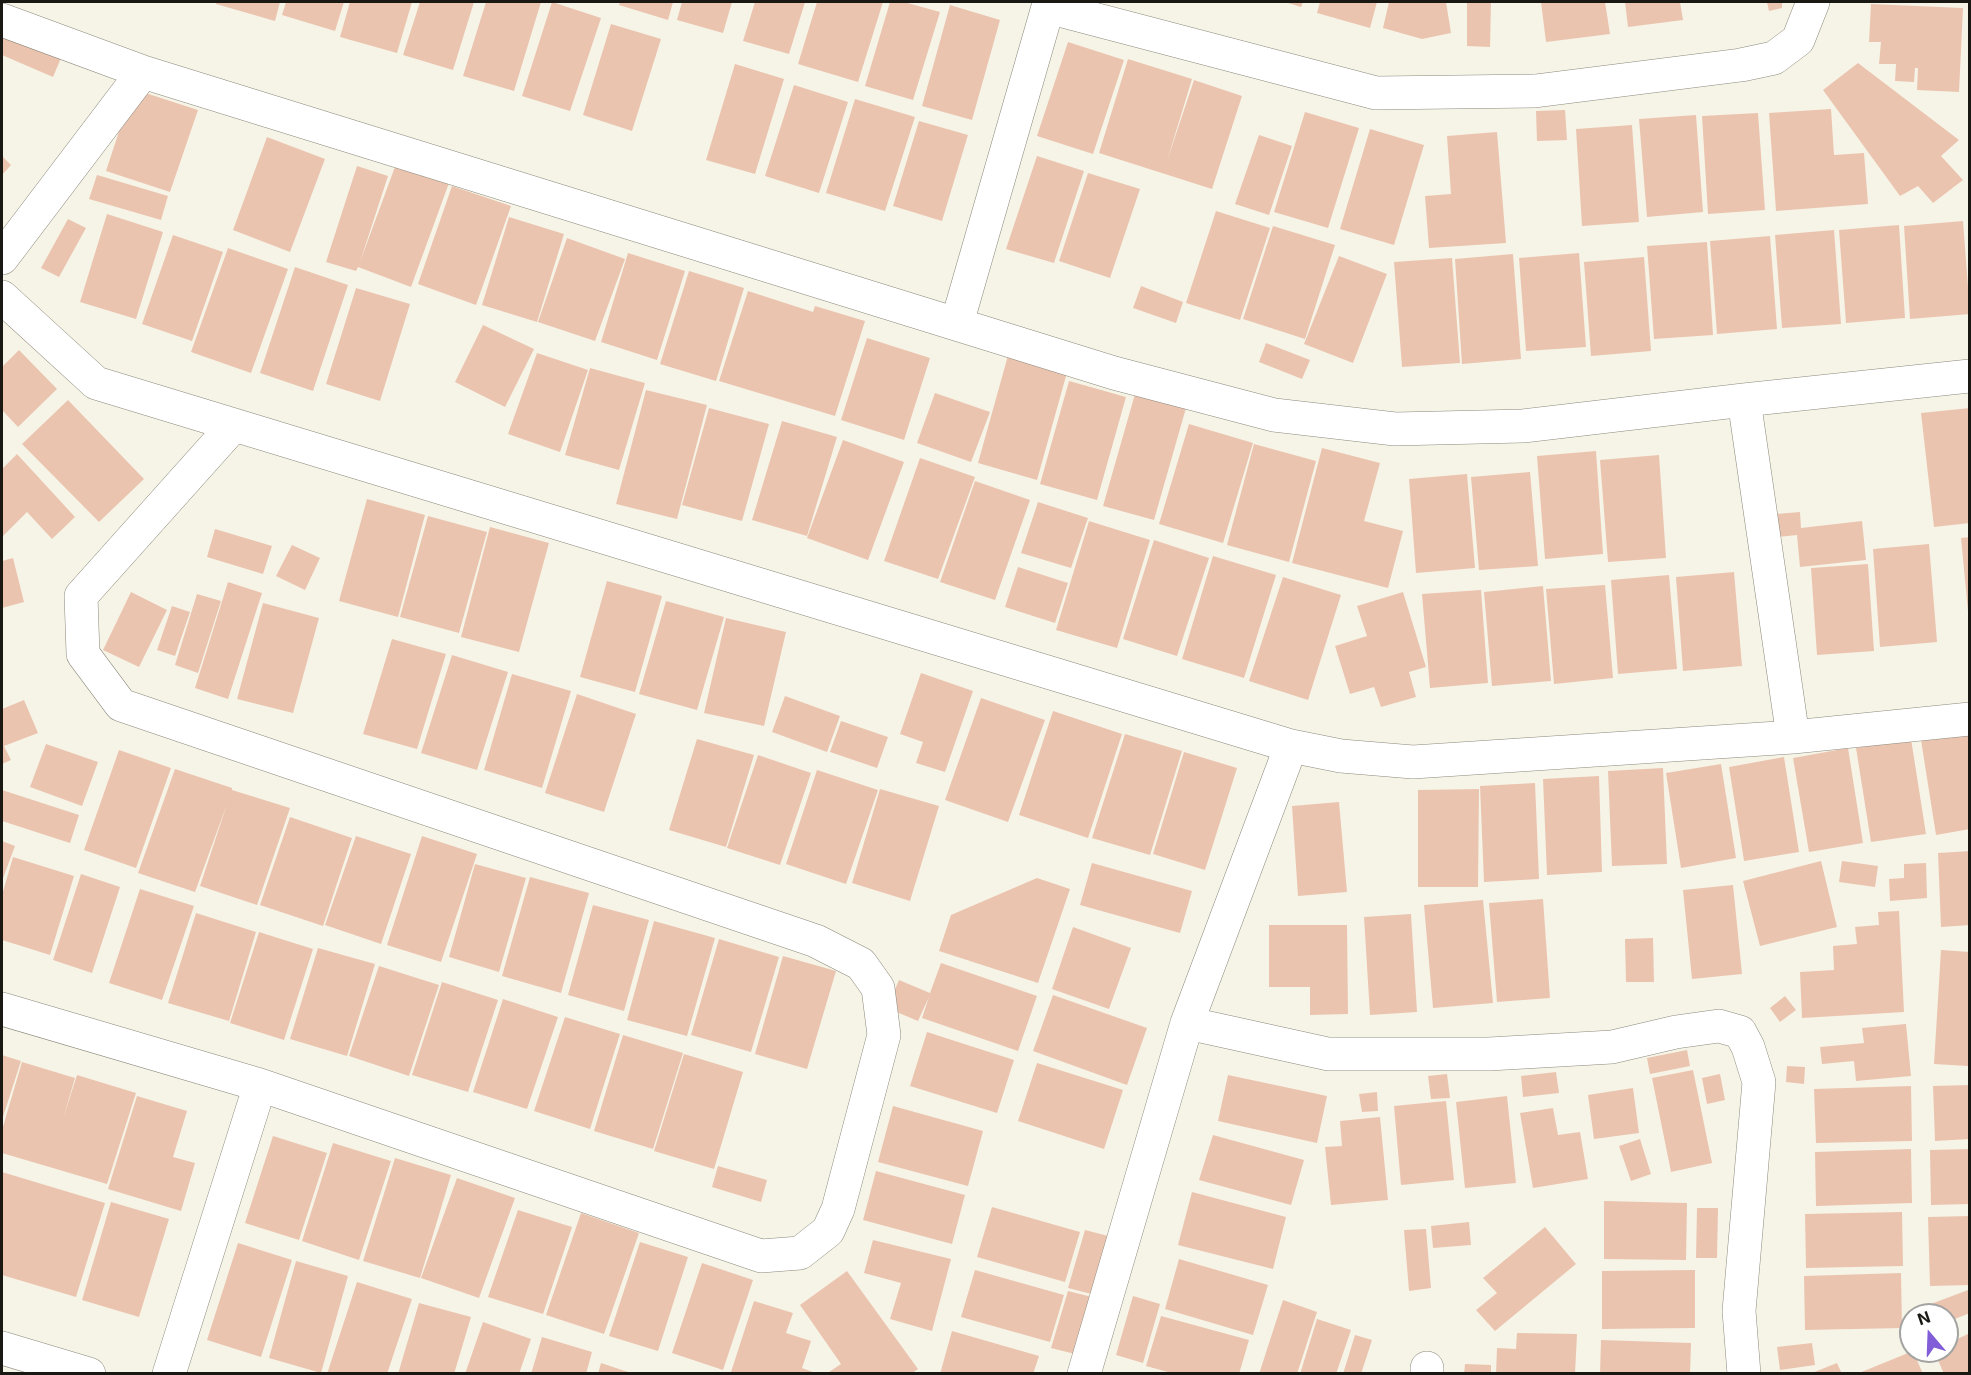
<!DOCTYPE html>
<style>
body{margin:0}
#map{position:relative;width:1971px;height:1375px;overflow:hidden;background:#f6f4e6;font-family:Inter,sans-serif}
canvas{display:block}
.frame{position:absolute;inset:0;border:3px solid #191813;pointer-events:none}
.north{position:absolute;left:1899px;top:1303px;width:60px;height:60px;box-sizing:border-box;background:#fff;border:2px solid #a3a3a1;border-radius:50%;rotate:341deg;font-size:16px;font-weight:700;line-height:24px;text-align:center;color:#191813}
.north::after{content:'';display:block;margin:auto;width:21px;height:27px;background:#815dd7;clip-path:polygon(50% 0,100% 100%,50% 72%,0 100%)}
</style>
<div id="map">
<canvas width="1971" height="1375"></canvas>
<div class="frame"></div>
<div class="north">N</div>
</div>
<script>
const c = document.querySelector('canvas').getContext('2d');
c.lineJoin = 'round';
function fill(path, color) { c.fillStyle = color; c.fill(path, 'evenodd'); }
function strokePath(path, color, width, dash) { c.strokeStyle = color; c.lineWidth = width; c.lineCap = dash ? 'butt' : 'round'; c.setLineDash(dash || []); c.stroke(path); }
fill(new Path2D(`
 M216,2H280L275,21L216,4Z
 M286,2H344L335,31L282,15Z
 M350,2H412L397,53L340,37Z
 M420,2H474L453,70L403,55Z
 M486,2H541L514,91L463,76Z
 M552,2L601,18L570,111L522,96Z
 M620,2H673L668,20L619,5Z
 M682,2H732L723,33L677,20Z
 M755,2H805L789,54L743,41Z
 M817,2H883L858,82L798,64Z
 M890,2H904L940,12L913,100L865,86Z
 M1285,2H1303L1301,7Z
 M1320,2H1377L1370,28L1317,13Z
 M1389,2H1446L1451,33L1422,39L1383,28Z
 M1467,2H1491L1490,47L1467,46Z
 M1541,2H1605L1610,34L1546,42Z
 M1625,2H1680L1683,20L1628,27Z
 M1767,2H1782V8L1769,11Z
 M1871,4L1963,8L1959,92L1917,90L1918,68H1915L1914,82L1895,81L1896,64H1879L1881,42H1869Z
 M950,5L1000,20L972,120L922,106Z
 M611,24L661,39L632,131L583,115Z
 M2,31L61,58L53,77L2,55Z
 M1068,42L1124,60L1093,154L1037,136Z
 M1128,59L1192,79L1167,161L1194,80L1242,96L1212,189L1099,153Z
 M1858,63L1959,140L1941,156L1963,180L1933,203L1918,186L1900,196L1823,90Z
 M735,64L784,79L755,174L706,160Z
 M794,85L848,102L819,193L765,176Z
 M133,89L198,110L170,192L106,171Z
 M855,99L915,117L885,211L826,193Z
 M1831,109L1834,155L1864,153L1868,204L1776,211L1769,113Z
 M1565,110L1567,140L1537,141L1536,111Z
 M1305,112L1359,128L1328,228L1274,212Z
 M1758,113L1765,210L1708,214L1702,116Z
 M1696,115L1703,212L1647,217L1639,119Z
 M919,121L968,135L942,221L893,206Z
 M1632,125L1639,222L1582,226L1576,129Z
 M1370,129L1424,145L1394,245L1340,229Z
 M1497,132L1506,243L1429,248L1425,196L1451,194L1447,136Z
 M1259,135L1292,146L1269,215L1235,204Z
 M267,137L325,159L290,252L233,230Z
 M2,156L11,165L2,175Z
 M1037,156L1084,171L1054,263L1006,249Z
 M396,164L449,183L411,287L358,267L356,271L326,262L357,166L388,176L360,262Z
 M1088,173L1140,189L1110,278L1059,261Z
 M97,175L168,196L161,220L89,199Z
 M452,186L511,206L476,305L418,284Z
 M1216,211L1270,228L1240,320L1186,303Z
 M107,214L163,232L136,319L80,302Z
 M509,217L564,234L537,322L482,305Z
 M68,219L86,228L59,277L41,268Z
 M1963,221L1970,314L1910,319L1904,226Z
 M1899,225L1905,318L1846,323L1839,230Z
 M1273,226L1335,245L1305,339L1243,319Z
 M1834,230L1841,324L1782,328L1775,235Z
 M173,235L223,252L192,341L142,324Z
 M1770,236L1777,329L1717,334L1710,241Z
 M567,238L625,259L595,341L538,322Z
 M1707,242L1713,335L1654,339L1647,246Z
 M228,248L288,269L251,373L191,352Z
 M628,253L685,271L657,360L601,342Z
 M1579,253L1586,347L1526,351L1519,258Z
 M1513,254L1521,359L1462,364L1455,259Z
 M1339,256L1387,274L1353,363L1304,344Z
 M1644,257L1651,351L1591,356L1584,262Z
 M1452,258L1460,363L1402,367L1394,262Z
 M295,267L348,285L313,391L260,373Z
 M689,271L744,288L716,381L660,364Z
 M1141,286L1183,302L1176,323L1133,308Z
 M356,288L410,304L380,401L326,384Z
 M748,291L813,312L815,306L865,321L835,416L719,381Z
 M483,325L534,349L505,407L455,382Z
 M867,338L930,358L904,440L841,420Z
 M1266,343L1310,360L1302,379L1259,362Z
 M19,350L57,389L18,427L2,410V367Z
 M1009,352L1068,369L1037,480L978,463Z
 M537,353L588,370L560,452L508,434Z
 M590,368L645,383L619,470L565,455Z
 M1069,381L1126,397L1097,500L1040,484Z
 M646,390L707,405L677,519L616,504Z
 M935,393L990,412L971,462L917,443Z
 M1135,394L1186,408L1154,520L1103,506Z
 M68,400L144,479L99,522L22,444Z
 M709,408L769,424L742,521L682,505Z
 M1970,408V523L1934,527L1921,413Z
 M782,421L837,437L807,536L752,520Z
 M1189,424L1253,443L1223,543L1159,524Z
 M843,440L904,462L868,560L807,538Z
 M1254,444L1316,461L1289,562L1227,545Z
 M1322,448L1380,463L1364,521L1403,531L1388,588L1292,563Z
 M1596,451L1603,554L1545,559L1537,456Z
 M17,454L75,517L52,539L27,512L2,537V469Z
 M1659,455L1666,558L1608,562L1600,460Z
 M920,458L975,477L938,579L884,561Z
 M1530,472L1538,566L1479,570L1471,477Z
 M1467,474L1475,568L1416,573L1409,479Z
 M975,481L1030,500L995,600L940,582Z
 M367,499L425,515L398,617L339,601Z
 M1038,502L1088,518L1071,568L1021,553Z
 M1800,512L1801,528L1862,521L1866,560L1800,567L1797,535L1778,537L1776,514Z
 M428,516L487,532L459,633L400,617Z
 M1089,521L1150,540L1117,648L1056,630Z
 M490,527L549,543L519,652L461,637Z
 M215,529L272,546L263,574L207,557Z
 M1970,537V610L1968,611L1961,538Z
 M1154,540L1209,558L1177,656L1123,639Z
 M1929,544L1937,642L1880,647L1873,549Z
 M292,545L320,558L305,590L276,576Z
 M1213,556L1276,575L1244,678L1182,659Z
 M13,558L24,602L2,608V561Z
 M1868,564L1874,651L1817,655L1811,568Z
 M1018,567L1068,583L1055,623L1005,607Z
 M1734,572L1742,666L1683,671L1676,577Z
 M1669,575L1677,669L1618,674L1611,580Z
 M1283,577L1341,595L1308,700L1249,681Z
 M607,581L662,596L635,692L580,677Z
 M228,582L262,593L228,699L195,688Z
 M1605,585L1613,678L1554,684L1546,589Z
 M1543,586L1551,681L1492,686L1484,592Z
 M1481,590L1488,683L1430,688L1422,594Z
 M131,592L167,610L139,667L103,650Z
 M1403,592L1426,667L1409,672L1416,697L1381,707L1374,687L1350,694L1335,646L1367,636L1357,606Z
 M197,594L221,601L198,673L175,665Z
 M666,601L724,617L697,710L639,694Z
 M263,603L319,618L293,713L237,699Z
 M172,606L190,612L175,656L157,650Z
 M726,618L786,632L764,726L704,713Z
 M392,639L446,654L417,749L363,734Z
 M452,655L508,672L477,770L421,753Z
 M921,673L973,691L945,772L916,763L923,742L900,734Z
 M512,674L571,691L542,788L484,770Z
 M577,694L636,714L604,812L545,793Z
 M785,696L840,716L827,752L772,732Z
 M981,698L1045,720L1008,822L945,800Z
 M24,700L38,733L4,746L11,760L2,764V709Z
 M1053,711L1122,734L1088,838L1019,815Z
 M841,721L888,737L877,768L830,752Z
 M1970,732V829L1936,835L1921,740Z
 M1125,734L1182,751L1150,855L1092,838Z
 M697,739L754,755L726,847L669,830Z
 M1911,739L1926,834L1871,842L1856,748Z
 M46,744L98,762L82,806L30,787Z
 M1848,748L1863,843L1809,852L1793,758Z
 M119,750L171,768L136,868L84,850Z
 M1184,752L1237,768L1205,870L1153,854Z
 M758,755L811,773L780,865L727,848Z
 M1784,757L1799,852L1744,861L1729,767Z
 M1721,764L1736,858L1681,868L1666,773Z
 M1663,768L1667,864L1612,866L1608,771Z
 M175,769L232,788V790L290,808L257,905L200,886L227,804L195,892L138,873Z
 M817,770L878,790L846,884L786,864Z
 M1599,776L1602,872L1547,875L1543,779Z
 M1535,783L1539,879L1484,882L1480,786Z
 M880,789L939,806L910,901L852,883Z
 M1479,789L1478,887H1418V790Z
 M2,790L79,815L70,843L2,821Z
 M1339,802L1347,892L1298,896L1292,806Z
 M290,817L352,838L323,926L260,905Z
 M356,836L411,854L381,944L325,925Z
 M422,836L477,854L441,962L387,945Z
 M2,841L15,846L2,881Z
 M1970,851V925L1941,927L1938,853Z
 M13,857L74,876L50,955L2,940V895Z
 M1821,861L1837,927L1760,946L1743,881Z
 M1842,861L1878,866L1875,887L1839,882Z
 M1092,863L1192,891L1180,933L1080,905Z
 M1926,863L1927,898L1890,901L1889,879L1904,878V864Z
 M475,864L526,878L499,972L449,957Z
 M81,874L120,887L92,973L53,960Z
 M530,877L589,893L561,993L502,976Z
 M1037,878L1070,889L1038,983L939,951L951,915Z
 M1733,885L1742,974L1692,979L1683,890Z
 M140,889L194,906L162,1000L109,983Z
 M1543,899L1550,998L1497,1002L1489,903Z
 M1483,900L1493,1003L1433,1008L1424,905Z
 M593,905L649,920L624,1011L568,995Z
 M1899,911L1904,1012L1802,1018L1800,972L1834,970L1833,946L1857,944L1855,927L1879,925L1878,912Z
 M196,913L256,932L229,1021L168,1003Z
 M1411,914L1417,1012L1370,1015L1364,917Z
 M654,921L715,938L687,1036L627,1020Z
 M1269,925H1347L1348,1014L1310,1015V987H1269Z
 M1073,927L1131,948L1109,1009L1052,989Z
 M259,932L313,949L284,1040L230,1023Z
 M1653,938L1654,982H1626L1625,939Z
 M719,939L779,957L751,1052L691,1035Z
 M318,948L375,964L347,1056L290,1039Z
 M1941,950L1970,952V1043L1968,1066L1934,1064Z
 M783,956L836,971L807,1069L755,1054Z
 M941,963L1037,996L1018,1051L922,1018L929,997L918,1021L887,1008L899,980L930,993Z
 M379,966L439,985L409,1076L349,1056Z
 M442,982L498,1000L468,1092L412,1075Z
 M1053,995L1147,1028L1127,1085L1033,1051Z
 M1785,996L1796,1010L1780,1022L1770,1008Z
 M503,999L558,1017L527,1109L473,1092Z
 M565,1017L620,1034L590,1129L534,1111Z
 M1906,1024L1911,1076L1856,1081L1854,1061L1822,1064L1820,1047L1864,1043L1862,1028Z
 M927,1032L1014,1060L997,1113L910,1086Z
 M623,1035L683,1053L653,1149L594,1131Z
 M1687,1050L1690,1066L1650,1074L1647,1058Z
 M684,1054L743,1072L714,1169L654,1151Z
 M2,1055L21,1061L2,1120Z
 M22,1062L75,1078L63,1119L77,1075L136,1093L107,1184L2,1153V1130Z
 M1037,1063L1123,1090L1104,1149L1018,1121Z
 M1787,1066L1805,1067L1804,1084L1786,1082Z
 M1693,1070L1712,1163L1671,1172L1652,1078Z
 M1556,1072L1559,1093L1523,1097L1521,1076Z
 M1447,1074L1450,1098L1431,1099L1428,1076Z
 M1720,1074L1725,1100L1707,1104L1702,1078Z
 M1228,1075L1327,1096L1317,1143L1218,1121Z
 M1970,1085V1139L1935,1141L1933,1086Z
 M1911,1086L1912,1141L1816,1143L1814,1089Z
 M1633,1088L1639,1133L1594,1139L1588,1095Z
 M1377,1092L1378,1111L1362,1112L1359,1094Z
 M137,1096L187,1111L173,1157L195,1163L181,1211L108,1189Z
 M1507,1096L1516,1183L1465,1188L1456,1102Z
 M1446,1101L1454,1180L1401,1185L1394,1106Z
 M893,1106L983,1131L968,1186L878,1162Z
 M1553,1108L1558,1135L1580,1132L1588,1179L1533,1188L1520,1113Z
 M1380,1117L1388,1200L1331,1205L1325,1147L1342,1146L1340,1121Z
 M1213,1135L1304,1160L1291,1205L1199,1180Z
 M273,1136L327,1153L299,1240L245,1223Z
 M1640,1139L1651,1174L1631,1181L1619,1146Z
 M333,1143L391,1161L359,1260L302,1241Z
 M1911,1149L1912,1203L1816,1206L1815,1152Z
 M1970,1149V1204L1931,1205L1930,1150Z
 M395,1158L451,1175L420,1278L363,1261Z
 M718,1166L767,1180L761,1202L712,1187Z
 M876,1171L965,1195L952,1244L863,1220Z
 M2,1172L105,1203L76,1297L2,1275Z
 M457,1178L515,1198L479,1298L421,1278Z
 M1192,1192L1286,1217L1273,1269L1178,1245Z
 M1604,1201L1687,1203L1686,1260L1604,1259Z
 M111,1202L169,1219L139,1317L82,1300Z
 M992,1207L1080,1232L1065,1282L977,1257Z
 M1697,1208H1718L1717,1258H1696Z
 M518,1210L572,1227L543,1314L488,1297Z
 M1902,1212L1903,1266L1806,1268L1805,1214Z
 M581,1213L639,1233L604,1334L546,1315Z
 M1970,1216V1285L1930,1286L1928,1217Z
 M1469,1222L1471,1245L1433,1248L1431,1226Z
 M1545,1227L1576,1264L1495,1331L1476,1310L1497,1293L1483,1278Z
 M1426,1229L1431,1288L1409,1291L1404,1230Z
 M1085,1230L1112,1237L1095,1295L1068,1288Z
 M873,1240L951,1259L932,1331L890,1319L901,1283L864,1273Z
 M640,1242L688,1257L658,1351L609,1336Z
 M238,1243L292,1260L261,1357L207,1340Z
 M1179,1259L1268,1285L1253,1335L1165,1309Z
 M296,1261L348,1276L321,1373L269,1358Z
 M702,1263L753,1280L723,1370L672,1353Z
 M975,1270L1064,1295L1050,1342L961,1317Z
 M1695,1270V1328L1602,1329V1271Z
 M847,1271L918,1369L911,1374L829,1372L841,1364L800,1305Z
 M1901,1273L1902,1328L1805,1330L1804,1276Z
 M357,1282L412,1299L387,1374H327Z
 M1968,1290L1970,1313L1947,1322V1315H1926L1923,1307Z
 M1068,1291L1092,1297L1075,1354L1051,1348Z
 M1133,1296L1160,1304L1143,1363L1116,1355Z
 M1283,1300L1317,1312L1297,1374H1259Z
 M754,1301L793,1313L786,1333L811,1341L802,1368L818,1374H737L731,1372Z
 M419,1303L471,1317L454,1374H398Z
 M1161,1316L1249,1340L1239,1374H1175L1146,1366Z
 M1317,1319L1351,1330L1336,1374H1300Z
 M483,1322L531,1339L519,1374H465Z
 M952,1331L1039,1356L1033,1374H940Z
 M1517,1333L1577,1334L1575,1374H1496L1497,1348L1516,1349Z
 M1970,1333V1374H1944L1934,1351H1947V1344Z
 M1355,1335L1372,1340L1361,1374H1343Z
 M542,1337L592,1352L586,1374H531Z
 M1601,1340L1691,1343L1690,1374H1600Z
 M1812,1343L1815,1365L1780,1370L1777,1347Z
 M1913,1351L1923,1374H1860L1859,1373Z
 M601,1363L631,1373V1374H598Z
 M1837,1363L1842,1374H1812V1373Z
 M1465,1364L1491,1365V1374H1464Z`), '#ebc4b0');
const street = new Path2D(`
 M2,20L143,72L1114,373L1274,415L1395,429L1523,426L1744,400L1970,376
 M2,258L143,72
 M2,297L96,383L1291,746L1341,756L1413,762L1793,737L1970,719
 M957,323L1048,7L1376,93L1535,91L1741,65L1774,58L1798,40L1813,2
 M1744,400L1793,737
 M2,1009L260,1085L761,1256L800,1253L828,1231L838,1209L884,1035L878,988L861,964L816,941L121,705L83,654L81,596L234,425
 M1187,1023L1328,1054H1489L1612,1047L1676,1032L1719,1026L1740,1032L1748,1047L1759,1082L1739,1311L1744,1374
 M2,1348L89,1374
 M169,1374L260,1085
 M1084,1374L1187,1023L1291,746
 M1427,1374V1368`);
strokePath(street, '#8c897d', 34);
strokePath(street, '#fff', 33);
</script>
